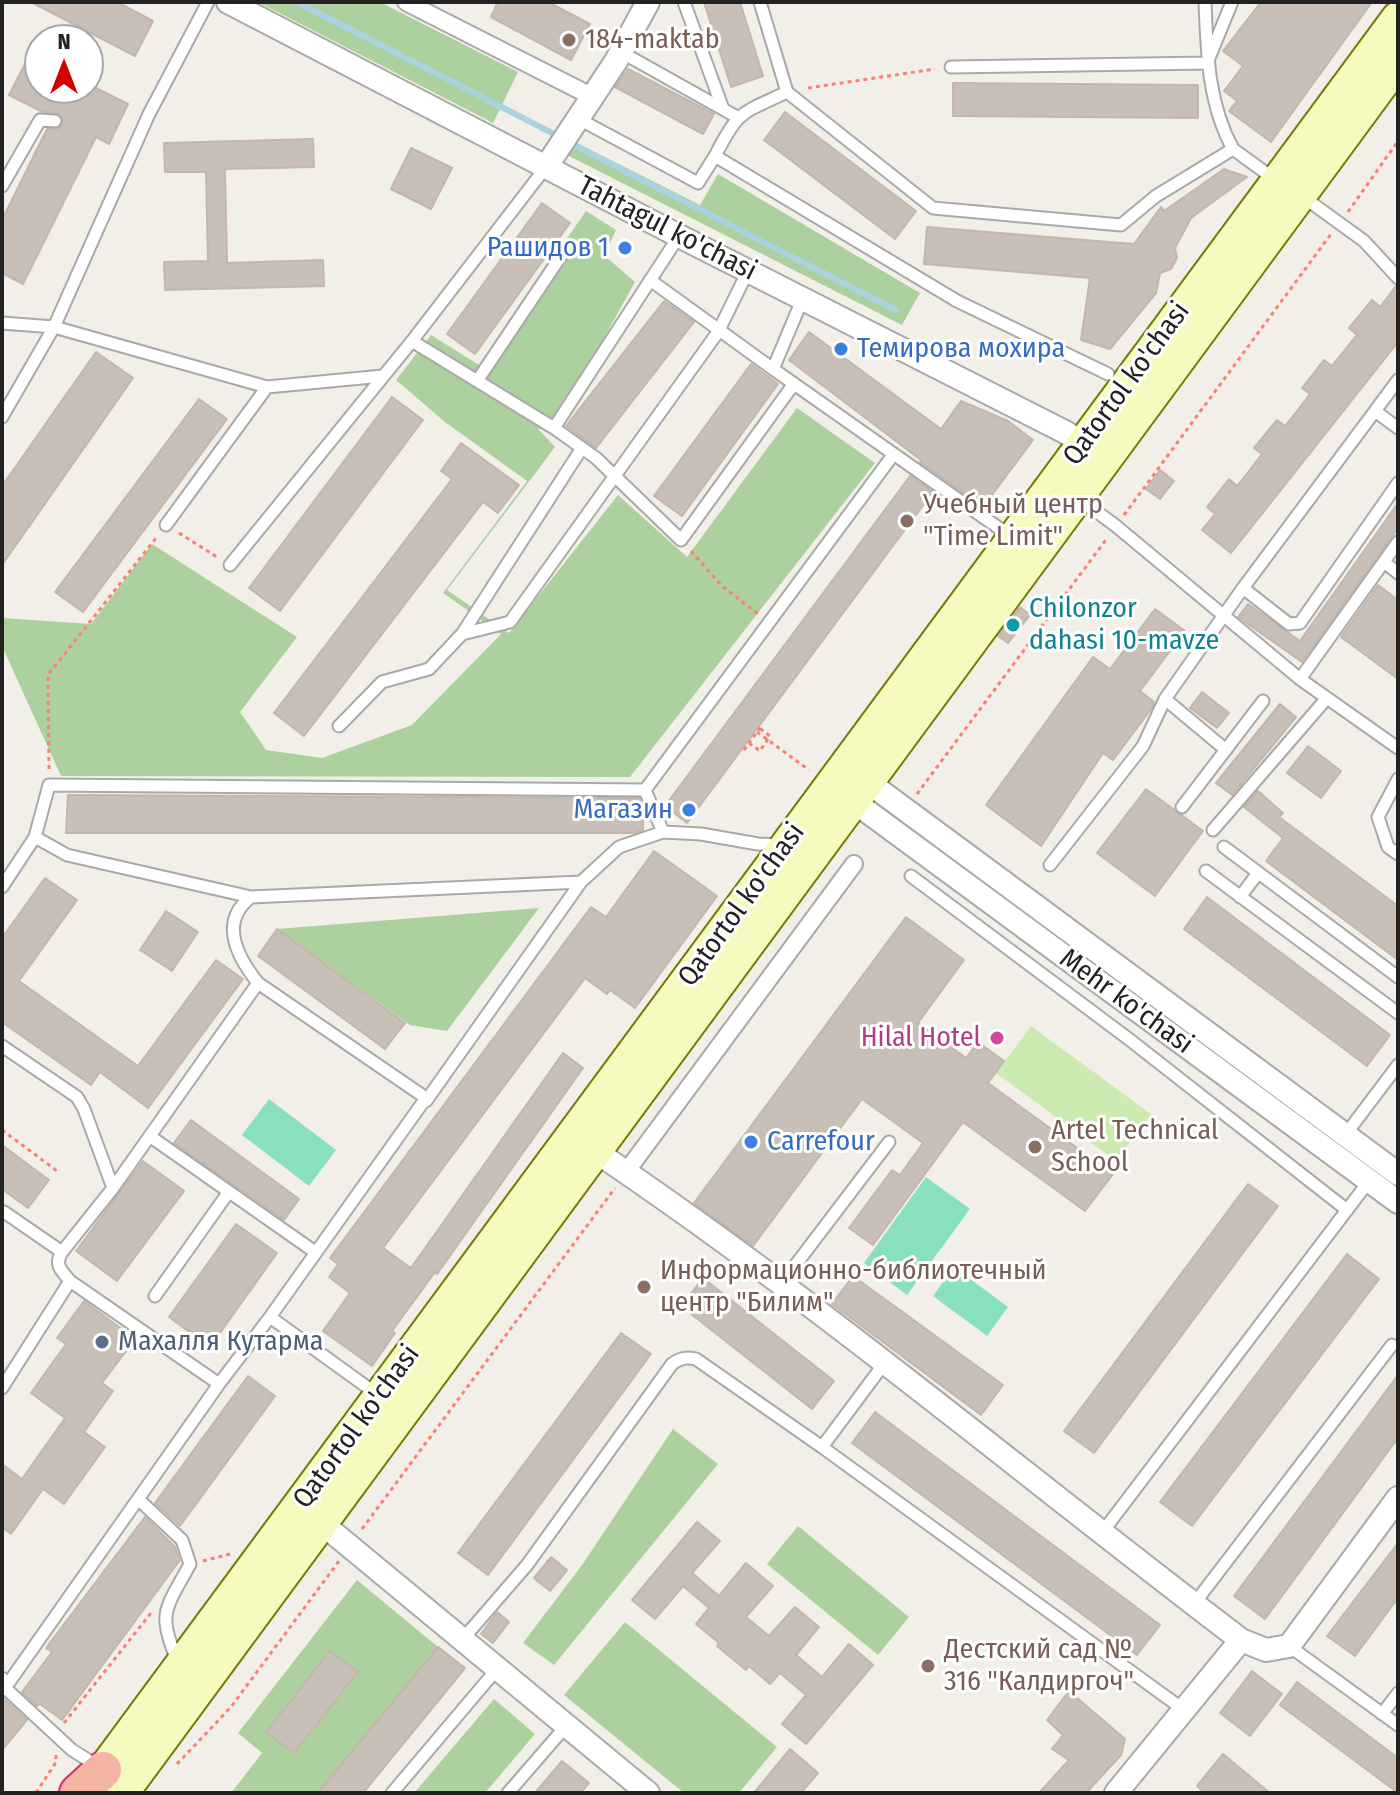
<!DOCTYPE html>
<meta charset="utf-8">
<style>
body{margin:0}
#map{position:relative;width:1400px;height:1795px;overflow:hidden;background:#f2efe9;font-family:"Fira Sans Condensed",sans-serif}
canvas{display:block}
.frame{position:absolute;inset:0;border:4px solid #222;pointer-events:none}
.north{position:absolute;left:24px;top:24px;width:80px;height:80px;box-sizing:border-box;background:#fff;border:2px solid #a7a7a7;border-radius:50%;rotate:0deg;font-size:22px;font-weight:700;line-height:32px;text-align:center;color:#222}
.north::after{content:'';display:block;margin:auto;width:28px;height:36px;background:#d40000;clip-path:polygon(50% 0,100% 100%,50% 72%,0 100%)}
</style>
<div id="map">
<canvas width="1400" height="1795"></canvas>
<div class="frame"></div>
<div class="north">N</div>
</div>
<script>
const c = document.querySelector('canvas').getContext('2d');
c.lineJoin = 'round';
function fill(path, color) { c.fillStyle = color; c.fill(path, 'evenodd'); }
function strokePath(path, color, width, dash) { c.strokeStyle = color; c.lineWidth = width; c.lineCap = dash ? 'butt' : 'round'; c.setLineDash(dash || []); c.stroke(path); }
function write(font, color, halo, rows, align = 'center') {
  c.font = font + ' "Fira Sans Condensed",sans-serif'; c.lineWidth = 6; c.setLineDash([]); c.textBaseline = 'middle'; c.strokeStyle = halo; c.fillStyle = color; for (const [text, x, y, turn = 0] of rows) {
    c.save(); c.translate(x, y); c.rotate((+turn || 0) * Math.PI / 180); c.textAlign = isNaN(turn) ? turn : align; if (halo) c.strokeText(text, 0, 0); c.fillText(text, 0, 0); c.restore();
  }
}
fill(new Path2D(`
 M1031,1026L1151,1114L1116,1161L996,1073Z`), '#cdebb0');
fill(new Path2D(`
 M258,2H380L518,72L493,123Z
 M571,140L700,205L718,174L920,293L902,325L563,153Z
 M586,211L616,230L604,255L635,282L554,428L538,429L555,447L447,590L509,633L618,495L687,557L797,408L875,463L630,777L61,776L2,646V618L91,624L152,544L297,637L240,712L266,750L322,758L412,725L501,634L443,593L527,481L445,422L396,380L431,335L479,365Z
 M539,908L447,1031L410,1025L277,929Z
 M673,1429L718,1464L554,1665L523,1643L582,1565Z
 M798,1526L909,1617L878,1655L767,1564Z
 M357,1580L438,1647L318,1793H231L262,1753L238,1733Z
 M625,1622L777,1747L739,1793H684L564,1695Z
 M494,1699L535,1734L485,1793H414Z`), '#add19e');
fill(new Path2D(`
 M269,1099L336,1150L309,1186L242,1135Z
 M926,1177L970,1209L907,1295L864,1263Z
 M954,1267L1008,1307L987,1336L933,1296Z`), '#88e0be');
strokePath(new Path2D(`
 M297,2L558,136
 M568,142L896,310`), '#aad3df', 6);
const building = new Path2D(`
 M31,2H117L153,21L135,56Z
 M498,2H548L590,24L571,60L491,17Z
 M704,2H740L763,76L731,87Z
 M1261,2H1372L1271,142L1229,111L1237,101L1224,91L1243,66L1223,51Z
 M29,56L40,61V88H96L128,104L109,144L96,137L23,284L2,273V220L47,129L59,128L63,121L59,114L43,112L9,95Z
 M628,69L714,114L703,134L615,87Z
 M953,83L1198,85V118L953,116Z
 M785,112L916,211L895,239L764,140Z
 M313,139L314,167L225,169L227,263L323,260L324,286L165,290L164,262L208,261L206,172H165L164,143Z
 M411,148L452,168L431,209L391,189Z
 M1224,169L1247,177L1191,218L1175,248L1177,258L1171,269L1160,273L1156,293L1110,349L1081,340L1090,278L924,264L927,227L1134,244L1161,207L1164,211Z
 M542,203L570,223L475,354L447,334Z
 M1396,286H1398V342L1231,553L1202,530L1215,514L1207,507L1229,479L1237,486L1249,471L1262,454L1254,448L1277,420L1285,426L1297,411L1310,394L1302,388L1324,360L1332,366L1344,351L1357,335L1349,328L1372,300L1380,307Z
 M664,301L694,322L596,448L566,426Z
 M809,332L941,429L961,401L1008,421L1033,440L983,507L920,462L921,460L789,360Z
 M96,352L133,378L2,565V486Z
 M751,364L778,384L682,516L654,496Z
 M392,397L423,420L280,611L249,588Z
 M199,399L227,419L83,612L55,592Z
 M461,443L519,485L498,513L483,502L304,736L274,713L452,479L441,471Z
 M1160,470L1174,481L1160,499L1146,489Z
 M910,476L933,492L687,823L665,806Z
 M1398,503V528L1302,662L1238,617L1248,604L1300,641Z
 M1378,585L1398,600V679L1341,637Z
 M1020,607L1030,615L1008,643L998,636Z
 M1155,609L1185,631L1140,691L1154,702L1152,708L1113,760L1103,753L1041,846L986,805L1093,657L1110,669Z
 M1202,692L1229,713L1217,728L1190,708Z
 M1280,704L1296,717L1232,795L1216,783Z
 M1308,746L1341,771L1321,798L1287,773Z
 M1146,789L1203,831L1155,896L1097,853Z
 M1258,791L1283,813L1279,817L1398,906V960L1266,861L1283,838L1244,807Z
 M68,795L639,798L643,807V830L635,833H66Z
 M654,851L717,896L635,1008L610,990L607,994L585,978L383,1248L411,1268L563,1053L583,1068L437,1274L435,1272L392,1331L395,1333L372,1366L323,1331L350,1293L329,1277L338,1264L330,1258L591,907L606,917Z
 M45,878L77,900L19,981L138,1066L216,960L243,979L148,1108L100,1072L91,1085L2,1022V938Z
 M1207,897L1390,1035L1367,1066L1184,929Z
 M166,911L198,932L172,971L140,950Z
 M906,917L964,960L918,1023L966,1058L978,1042L1004,1061L988,1083L1113,1174L1085,1211L963,1122L873,1245L849,1228L892,1170L900,1175L923,1143L862,1099L753,1246L694,1203Z
 M277,929L405,1023L385,1049L258,956Z
 M191,1120L299,1199L284,1220L174,1143Z
 M2,1145L49,1180L28,1208L2,1189Z
 M143,1161L184,1191L117,1281L76,1251Z
 M1248,1184L1278,1206L1094,1453L1064,1431Z
 M236,1224L277,1253L210,1347L169,1317Z
 M1347,1254L1379,1279L1192,1526L1160,1502Z
 M853,1276L1003,1385L981,1415L832,1304Z
 M703,1278L834,1381L812,1409L681,1306Z
 M84,1301L135,1339L102,1383L113,1391L84,1432L105,1447L64,1504L43,1489L11,1534L2,1527V1464L22,1479L65,1418L31,1393L66,1344L57,1338Z
 M621,1333L651,1354L488,1575L458,1553Z
 M1398,1375V1438L1265,1619L1234,1596Z
 M248,1376L275,1396L180,1526L155,1503Z
 M875,1412L1160,1625L1137,1655L852,1443Z
 M145,1517L175,1547L180,1560L62,1720L40,1704L37,1706L22,1692L52,1652L46,1648Z
 M697,1522L720,1541L692,1573L719,1596L746,1563L773,1586L746,1617L769,1636L795,1607L819,1627L796,1655L822,1677L849,1644L873,1665L806,1744L782,1724L806,1695L780,1673L770,1684L749,1666L746,1670L717,1646L719,1643L696,1624L709,1608L683,1586L655,1619L632,1600Z
 M1398,1543V1598L1355,1656L1327,1636Z
 M551,1557L567,1570L550,1591L534,1578Z
 M497,1612L509,1622L493,1643L481,1634Z
 M438,1647L465,1668L363,1793H318Z
 M330,1651L358,1672L294,1753L266,1732Z
 M1252,1671L1282,1694L1250,1736L1220,1713Z
 M1297,1682L1398,1758V1793L1280,1705Z
 M1069,1691L1125,1739L1121,1755L1086,1793H1039L1069,1760L1052,1749L1063,1735L1047,1720Z
 M2,1697L27,1720L2,1750Z
 M790,1749L818,1773L801,1793H754Z
 M1223,1754L1270,1793H1205L1197,1786Z
 M562,1761L589,1783L581,1793H535Z`);
fill(building, '#c7bfb8');
strokePath(building, '#c4b6ab', 2);
const service = new Path2D(`
 M684,2L723,109
 M760,2L787,92L933,208L1121,225L1156,196L1233,149L1277,181
 M1205,2C1207,53 1208,104 1233,149
 M621,52L737,117
 M951,67L1207,63L1232,2
 M577,118L698,183L715,156L957,301L1108,374
 M715,156C739,109 741,114 787,92
 M546,167L412,341L554,428
 M2,186L40,120L55,121
 M1302,196L1364,241L1398,278
 M679,236L554,428L596,458L681,540L793,385
 M650,280L773,369
 M803,298L773,369L1013,538
 M2,323L54,327L267,387
 M477,381L561,256
 M1375,411L1398,380
 M2,417L54,327L149,114L208,2
 M1081,500L1116,526L1300,679L1398,748
 M166,525L267,387L383,376
 M1384,562L1398,573
 M230,565L412,341
 M1243,588L1289,624L1300,623L1398,483
 M462,634L582,448
 M1300,679L1398,542
 M1165,699L1226,750
 M339,726L382,682L429,669L462,634L510,622L718,332L748,271
 M1398,779L1378,817L1388,847L1398,854
 M645,790L893,455
 M1182,807L1263,701
 M1213,830L1327,698
 M35,837L67,855L251,897L581,882L619,847L663,832L701,834L758,844L783,845
 M1224,847L1398,977
 M1050,865L1143,746L1165,699L1243,588L1375,411L1398,428
 M1206,871L1398,1013
 M911,876L1130,1040L1347,1210
 M2,887L35,837L49,785L645,790L663,832
 M251,897C218,922 238,958 258,983L426,1098L270,1317L378,1395
 M1240,897L1258,873
 M2,1046L77,1097L84,1109L113,1188L258,983
 M426,1101L581,882
 M151,1137L315,1252
 M1343,1138L1398,1065
 M4,1212L62,1252
 M781,1284L889,1142
 M155,1296L228,1193
 M219,1384L270,1317
 M2,1388L70,1281
 M822,1447L1184,1710
 M138,1499L182,1540L190,1564C166,1609 156,1612 178,1662
 M1101,1534L1369,1181
 M1194,1604L1392,1345
 M462,1640L527,1565L672,1364C680,1358 686,1357 696,1359L822,1447L886,1361
 M1289,1646L1398,1725
 M2,1678L5,1688L219,1384L70,1281C61,1270 54,1265 62,1252L113,1188
 M2,1685L72,1750L99,1767
 M1382,1714L1398,1693
 M392,1793L497,1669
 M508,1793L566,1726`);
const pedestrian = new Path2D(`
 M406,2L591,96
 M626,1172L854,864`);
const minor = new Path2D(`
 M228,2L679,236L1065,432L1095,451
 M546,167L616,61L648,2
 M868,782L1398,1174
 M853,801L1398,1202
 M583,1143C812,1296 1022,1474 1241,1640L1266,1650L1289,1646L1398,1498
 M313,1516L648,1793
 M1116,1793L1241,1640`);
const secondary = new Path2D(`
 M88,1791L1398,18
 M122,1793L1398,62`);
const trunk = new Path2D(`
 M78,1793L103,1770`);
strokePath(service, '#a9a9a9', 15);
strokePath(pedestrian, '#a9a9a9', 20);
strokePath(minor, '#a9a9a9', 26);
strokePath(secondary, '#707d05', 36);
strokePath(trunk, '#dc2a67', 40);
strokePath(new Path2D(`
 M808,88L935,69
 M1348,212L1398,141
 M1124,515L1331,234
 M179,533L217,557
 M691,551L722,586L758,614
 M757,732L809,770
 M749,743L760,751L770,736L758,727
 M744,750L762,725
 M49,769L48,675L156,538
 M917,794L1108,537
 M2,1130L57,1171
 M362,1529L615,1188
 M203,1561L230,1554
 M64,1723L151,1613
 M177,1764L231,1707L339,1561
 M36,1793L56,1762V1755`), '#fa8072', 3, [4, 4]);
strokePath(service, '#fff', 11);
strokePath(pedestrian, '#fff', 16);
strokePath(minor, '#fff', 22);
strokePath(secondary, '#f7fabf', 32);
strokePath(trunk, '#f2b4a3', 36);
for (const [x, y, r, color] of [
 [569,40,8,"#8d6e63"],
 [625,248,8,"#3f7fe0"],
 [841,349,8,"#3f7fe0"],
 [907,521,8,"#8d6e63"],
 [1013,625,8,"#0f9aa8"],
 [689,810,8,"#3f7fe0"],
 [997,1038,8,"#d1479c"],
 [751,1142,8,"#3f7fe0"],
 [1035,1147,8,"#8d6e63"],
 [644,1287,8,"#8d6e63"],
 [102,1342,8,"#5c6f8a"],
 [928,1666,8,"#8d6e63"]
]) { const dot = new Path2D(); dot.arc(x, y, r, 0, 2 * Math.PI); c.fillStyle = color; c.fill(dot); strokePath(dot, '#fff', 3); }
write('28px', '#785e54', '#fff', [
 ["184-maktab",585,40],
 ["Учебный центр",923,505],
 ["\"Time Limit\"",923,537],
 ["Artel Technical",1051,1131],
 ["School",1051,1163],
 ["Информационно-библиотечный",660,1271],
 ["центр \"Билим\"",660,1303],
 ["Дестский сад №",944,1650],
 ["316 \"Калдиргоч\"",944,1682]
], 'left');
write('28px', '#222', '#fff', [
 ["Tahtagul ko'chasi",667,229,27],
 ["Qatortol ko'chasi",1127,384,-54],
 ["Qatortol ko'chasi",742,905,-54],
 ["Mehr ko'chasi",1126,1002,36],
 ["Qatortol ko'chasi",357,1427,-54]
]);
write('28px', '#366cbe', '#fff', [
 ["Рашидов 1",609,248],
 ["Темирова мохира",857,349,"left"],
 ["Магазин",673,810],
 ["Carrefour",767,1142,"left"]
], 'right');
write('28px', '#0d838f', '#fff', [
 ["Chilonzor",1029,609],
 ["dahasi 10-mavze",1029,641]
], 'left');
write('28px', '#b23c85', '#fff', [
 ["Hilal Hotel",981,1038]
], 'right');
write('28px', '#4e5e75', '#fff', [
 ["Махалля Кутарма",118,1342]
], 'left');
</script>
